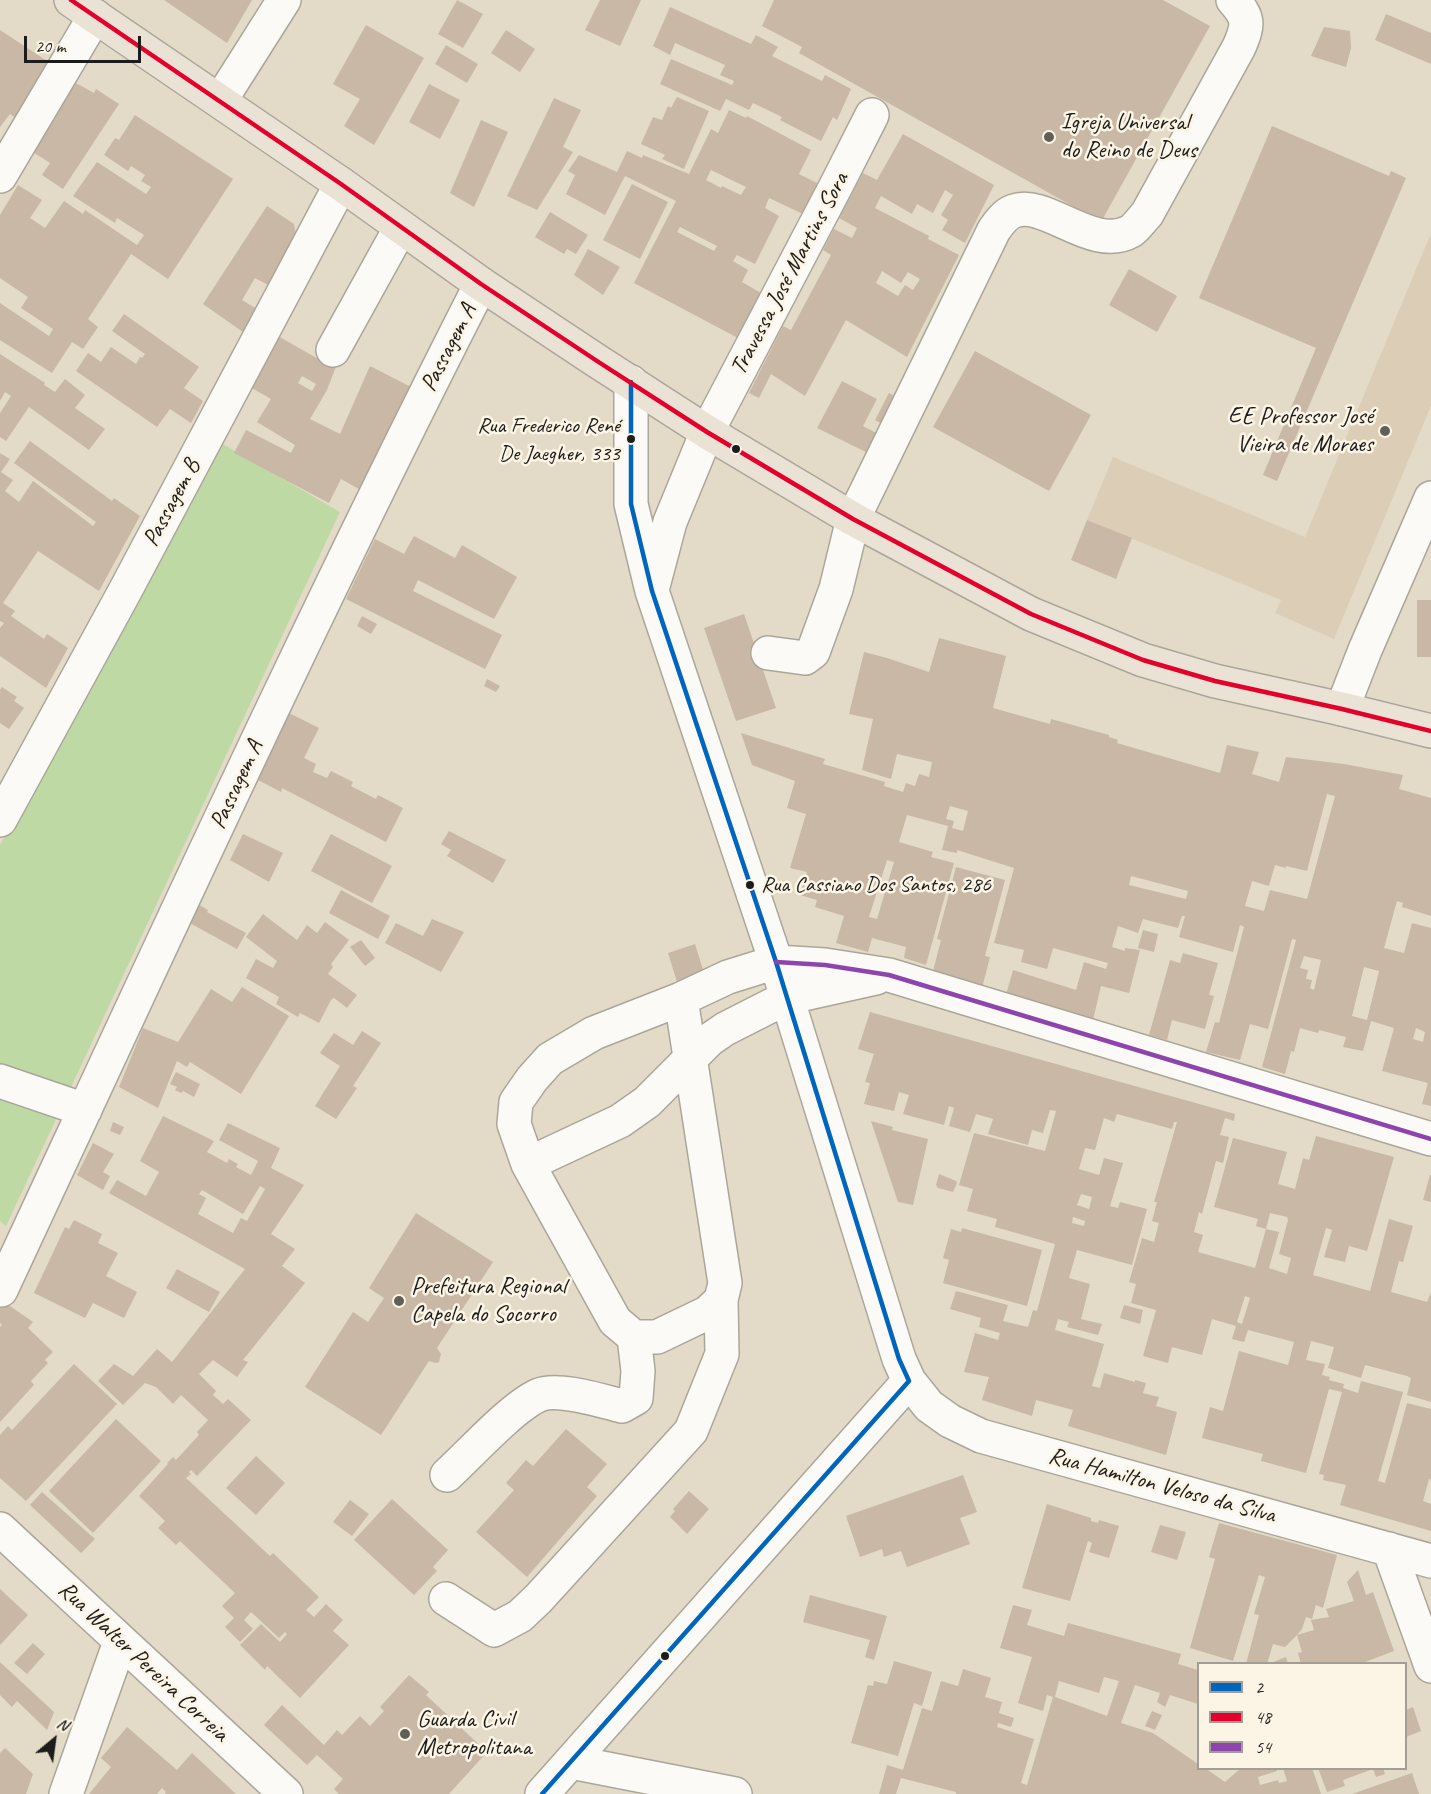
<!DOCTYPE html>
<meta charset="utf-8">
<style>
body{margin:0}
#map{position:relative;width:1431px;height:1794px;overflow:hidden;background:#e3dbc8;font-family:Caveat,sans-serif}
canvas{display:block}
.legend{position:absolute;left:1197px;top:1662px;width:210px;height:108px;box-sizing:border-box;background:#fcf5e5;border:2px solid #a29e95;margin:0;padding:8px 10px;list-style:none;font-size:18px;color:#1c1c1c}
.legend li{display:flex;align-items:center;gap:12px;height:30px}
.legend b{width:30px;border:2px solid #a29e95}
.north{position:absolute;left:24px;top:1710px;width:60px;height:60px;-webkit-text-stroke:4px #fcf5e5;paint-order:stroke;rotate:29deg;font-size:16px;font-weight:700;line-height:24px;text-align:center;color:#1c1c1c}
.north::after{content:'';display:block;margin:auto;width:21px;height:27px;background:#1c1c1c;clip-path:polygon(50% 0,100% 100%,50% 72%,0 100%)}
.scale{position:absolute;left:24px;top:36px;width:117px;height:27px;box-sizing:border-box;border:3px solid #1c1c1c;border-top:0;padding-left:8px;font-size:18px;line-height:21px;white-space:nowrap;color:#1c1c1c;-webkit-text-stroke:4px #fcf5e5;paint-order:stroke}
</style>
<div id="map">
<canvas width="1431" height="1794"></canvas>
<ul class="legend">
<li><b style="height:8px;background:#0065bd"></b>2</li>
<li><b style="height:8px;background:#e4002b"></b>48</li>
<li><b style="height:8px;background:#8e44ad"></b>54</li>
</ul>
<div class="north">N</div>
<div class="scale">20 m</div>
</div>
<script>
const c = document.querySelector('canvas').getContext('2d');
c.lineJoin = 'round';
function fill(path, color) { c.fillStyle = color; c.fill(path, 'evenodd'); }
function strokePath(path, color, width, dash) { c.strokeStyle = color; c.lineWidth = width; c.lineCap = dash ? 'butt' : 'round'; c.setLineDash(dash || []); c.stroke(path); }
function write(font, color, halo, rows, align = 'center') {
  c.font = font + ' Caveat,sans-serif'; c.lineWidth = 5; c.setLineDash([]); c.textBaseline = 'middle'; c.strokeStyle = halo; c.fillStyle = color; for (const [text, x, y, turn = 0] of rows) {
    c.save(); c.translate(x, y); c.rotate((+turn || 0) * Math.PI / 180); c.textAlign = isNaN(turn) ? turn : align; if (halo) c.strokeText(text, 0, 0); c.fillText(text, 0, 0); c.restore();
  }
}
fill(new Path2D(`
 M1431,233V406L1334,639L1275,613L1281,600L1087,520L1113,457L1305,537Z`), '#dcceb6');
fill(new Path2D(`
 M216,440L340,512L6,1226L0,1221V845Z`), '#bfd9a5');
fill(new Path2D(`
 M164,0H252L227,43Z
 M457,0L483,14L463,48L438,34Z
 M600,0H641L620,46L585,30Z
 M774,0H1163L1210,26L1101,222L799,53L802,47L762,26Z
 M670,7L751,44L756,35L778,47L772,56L822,81L825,75L851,89L837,120L833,117L821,141L780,120L782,117L753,103L749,110L726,99L720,111L660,84L671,59L732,85L734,81L720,75L725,65L675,43L670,55L653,46Z
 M1386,14L1431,33V64L1375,40Z
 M366,25L424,58L374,145L344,126L360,99L333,84Z
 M1324,27L1350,31L1351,48L1346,67L1311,56Z
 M0,30L50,63L17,119L10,114L0,127Z
 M506,30L535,49L520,72L491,53Z
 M446,45L478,64L467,83L435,64Z
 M74,82L94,93L96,89L119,104L63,189L42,175L50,163L33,152Z
 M429,84L460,100L440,139L409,122Z
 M677,97L709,111L684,169L662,159L665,155L641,144L653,117L662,120L668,106L671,108Z
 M554,98L581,110L563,147L573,152L537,210L507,196Z
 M729,110L746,118L747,116L811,150L799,174L819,184L803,214L769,198L765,208L779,216L755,264L737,255L733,261L748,270L742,282L761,293L738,338L634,283L676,201L625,176L605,215L566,194L575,175L568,171L579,155L617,172L627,151L642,158L643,155L689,174L711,129L718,133ZM711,170L746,187L741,195L722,186L721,188L706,180ZM680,227L717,246L714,251L677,232Z
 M135,115L233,179L168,279L131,254L88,319L98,327L83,349L72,342L52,373L0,340V303L49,336L53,329L21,308L28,297L0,278V215L18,185L42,200L30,218L45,228L64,201L83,214L85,210L137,245L144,235L117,218L115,223L73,196L97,162L146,194L151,187L141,181L145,175L131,166L128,171L104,155L115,138L119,140Z
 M481,120L508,132L474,207L450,193Z
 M1272,126L1389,176L1391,171L1406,178L1277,481L1263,475L1316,348L1199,298Z
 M903,134L994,185L965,243L942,230L948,220L941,215L953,195L945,190L933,213L917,204L912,214L881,196L875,208L929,236L928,239L959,255L907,357L846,320L805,396L771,374L759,398L749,393L783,326L791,330L831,255L823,250L834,229L852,238L857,228L839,218L863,173L877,180ZM882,271L901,283L908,272L920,279L913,290L905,285L898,296L876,283Z
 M632,184L668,202L640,259L603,240Z
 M267,206L294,224L297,241L270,286L255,278L242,300L257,309L243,332L203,304Z
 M550,212L588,235L576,254L567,249L564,254L535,237Z
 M588,249L620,267L603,295L574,275Z
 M1129,269L1177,296L1157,332L1109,305Z
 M124,314L199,367L184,388L203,401L191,423L170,409L157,427L76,371L88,353L101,362L111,347L136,364L140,357L142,358L145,354L112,331Z
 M278,336L320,360L323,356L337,364L327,390L310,419L340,434L370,366L411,387L359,489L341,479L329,503L234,453L246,430L291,453L295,445L257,422L271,399L250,387ZM302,376L316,384L312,391L298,383Z
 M975,351L1091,415L1049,491L933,427Z
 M0,354L45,383L44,385L55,392L65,379L85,395L75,408L105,429L89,450L29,407L6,441L0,437V413L11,396L5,392L0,401Z
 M842,381L877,399L863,426L884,437L874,456L817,428Z
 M889,393L903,400L889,428L875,420Z
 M30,441L112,501L114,498L140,516L99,591L38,551L3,603L15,611L11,616L44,639L47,634L68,648L46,688L0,656V628L4,623L0,621V453L10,459L1,472L13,480L5,491L19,502L33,481L93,526L96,522L14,463Z
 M1087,520L1132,538L1116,579L1071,560Z
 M414,536L455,558L462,545L517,577L494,619L418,580L413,591L502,635L485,669L346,599L375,539L404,554Z
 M1417,600H1431V657H1417Z
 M744,614L776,708L736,721L704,628Z
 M362,616L377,624L371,634L357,626Z
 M939,638L1006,656L993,708L1050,724L1051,719L1109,735V737L1118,740L1117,743L1220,773L1227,745L1259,752L1252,774L1279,782L1286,757L1344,764L1403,775L1399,789L1431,798V916L1402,907L1403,903L1397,901L1384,948L1404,953L1412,923L1431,928V1106L1422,1104L1428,1083L1382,1071L1394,1028L1371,1021L1363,1051L1343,1047L1346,1037L1319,1030L1318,1033L1300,1028L1294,1052L1291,1051L1285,1074L1262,1067L1296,940L1292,939L1268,1029L1250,1024L1240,1060L1206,1052L1215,1022L1219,1023L1244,927L1240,925L1233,952L1179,937L1185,916H1182L1178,928L1143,919L1138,933L1118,926L1112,947L1125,951V948L1140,950L1129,993L1101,986L1093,1020L1006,995L1013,970L1076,990L1084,962L1106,969L1108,963L1053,948L1047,969L1021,962L1024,950L994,943L1014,868L957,850V853L942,850L948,826L907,815L899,842L933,852L931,857L954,863L926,965L904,958L906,947L872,938L868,952L836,943L844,916L815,907L817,900L800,895L807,872L790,868L806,814L787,808L795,781L752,765L741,733L825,759L823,764L885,782L884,786L903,792L906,783L915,786L919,774L929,777L932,762L897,754L891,779L862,770L873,719L849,714L864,652L887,658L929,672ZM1327,794L1335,796L1307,899L1270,890L1264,911L1245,906L1252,881L1269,886L1275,865L1286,868V866L1307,871ZM950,806L968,811L963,831L952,828L954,821L946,819ZM887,860L894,862L877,919L869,917ZM1131,876L1188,891L1186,899L1129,885ZM1304,956L1321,960L1314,990L1310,988L1312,980L1306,979L1308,970L1300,968ZM1364,967L1379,971L1367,1020L1352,1016ZM1416,1028L1425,1032L1423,1042L1413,1039Z
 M487,679L500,686L496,692L484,686Z
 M2,687L17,697L14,701L24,708L9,729L0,723V690Z
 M289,713L319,728L304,758L316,764L313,772L327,778L331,771L353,782L351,786L376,799L378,795L403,808L386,842L282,788L281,792L256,779Z
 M449,831L506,860L493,883L447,856L451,850L441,844Z
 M243,834L283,853L269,882L230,860Z
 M331,834L392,866L372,903L311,871Z
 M956,867L1005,880L985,956L990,957L982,988L932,975L941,940L937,939Z
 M341,890L390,916L378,939L329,913Z
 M196,903L208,910L207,912L246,933L237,949L188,922Z
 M263,914L297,940L307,925L317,933L325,922L349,940L331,964L333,967L328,974L357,995L347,1008L334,998L331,1000L319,1023L300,1013L298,1017L276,1004L279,997L246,978L256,959L273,968L277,961L246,937Z
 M432,919L464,932L441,972L385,943L396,923L423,936Z
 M1143,930L1158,934L1154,952L1138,948Z
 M361,940L375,958L365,966L350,947Z
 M695,944L704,973L677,982L668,953Z
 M1183,953L1218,963L1209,995L1214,996L1205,1029L1172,1020L1167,1040L1149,1035L1170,960L1180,963Z
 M242,987L289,1016L241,1094L190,1062L187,1067L177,1061L158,1108L119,1087L143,1028L178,1042L211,989L232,1002Z
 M870,1012L1235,1114L1234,1121L1225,1118L1220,1135L1229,1137L1223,1163L1216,1161L1202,1214L1199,1212L1194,1232L1203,1235L1198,1252L1255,1268L1266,1229L1256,1226L1258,1219L1214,1207L1233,1138L1287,1152L1278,1184L1295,1189L1303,1158L1309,1160L1316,1136L1394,1157L1367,1251L1349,1246L1345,1262L1324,1257L1332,1230L1326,1228L1313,1275L1370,1291L1389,1219L1413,1226L1403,1262L1399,1261L1391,1292L1427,1302L1431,1292V1402L1407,1395L1411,1378L1407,1376L1365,1365L1361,1378L1328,1368L1334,1347L1311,1341L1306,1360L1325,1364L1322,1375L1330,1377L1329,1380L1344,1384L1343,1388L1358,1393L1361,1381L1403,1392L1378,1481L1385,1483L1407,1403L1431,1409V1480L1429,1479L1423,1501L1431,1504V1531L1340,1505L1346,1485L1323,1480L1324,1475L1319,1474L1342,1392L1329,1389L1306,1473L1261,1461L1263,1454L1202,1438L1210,1407L1223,1411L1239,1351L1288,1365L1294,1342L1248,1330L1244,1342L1232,1339L1236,1326L1212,1319L1202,1355L1172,1347L1168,1363L1143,1356L1156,1310L1131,1303L1136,1284L1129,1282L1142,1238L1154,1242L1159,1223L1152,1221L1157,1202H1154L1177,1122H1174L1172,1129L1117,1114L1114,1122L1104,1118L1095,1150L1085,1148L1079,1169L1099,1175L1104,1158L1123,1163L1110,1206L1118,1208L1120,1202L1147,1209L1132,1265L1077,1250L1069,1278L1090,1284L1081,1319L1102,1324L1098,1335L1067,1327L1069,1322L1058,1319L1055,1330L1104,1344L1092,1386L1100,1388L1104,1373L1135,1382V1380L1146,1383L1143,1393L1159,1397L1156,1406L1177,1412L1166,1455L1068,1426L1073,1410L1036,1400L1032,1416L982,1400L989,1377L964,1372L975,1333L998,1340L1000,1333L979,1327L981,1318L950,1309L956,1291L1008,1305L1003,1321L1028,1327L1033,1310L1037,1311L1055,1244L995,1227L997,1219L967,1211L973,1189L959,1185L974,1133L1045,1151L1056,1111L1050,1110L1043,1133L1032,1130L1028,1145L988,1134L993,1119L976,1114L970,1132L949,1126L954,1108L949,1106L944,1125L903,1114L909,1095L899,1092L894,1111L864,1104L870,1083L865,1082L874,1054L858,1049ZM1081,1194L1092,1197L1089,1209L1077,1205ZM1270,1213L1287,1217L1288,1220L1279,1254L1291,1258L1287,1274L1269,1268L1279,1232L1266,1229ZM1073,1217L1085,1221L1084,1226L1072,1223ZM1245,1296L1250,1298L1242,1324L1237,1322Z
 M362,1031L381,1043L353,1086L357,1088L336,1119L315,1106L340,1066L320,1053L334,1033L353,1045Z
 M176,1072L200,1084L194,1097L183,1091L181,1093L175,1090L177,1087L170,1084Z
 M163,1116L214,1141L207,1152L227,1163L229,1159L238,1164L236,1167L251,1175L258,1161L219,1140L228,1123L280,1148L271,1168L304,1185L271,1234L295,1249L282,1266L305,1283L243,1360L248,1362L237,1377L213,1360L199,1374L216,1391L213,1395L223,1404L228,1399L251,1420L197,1476L191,1470L189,1472L191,1474L186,1478L270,1556L273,1553L319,1597L306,1610L314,1617L326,1604L343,1620L333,1631L349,1645L300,1698L267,1666L265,1670L240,1645L261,1624L280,1642L287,1634L285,1632L279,1638L251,1612L244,1620L253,1629L240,1642L225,1627L234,1618L222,1606L235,1593L180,1541L176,1545L158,1528L165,1521L139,1496L168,1464L167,1463L173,1457L176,1460L199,1435L197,1432L208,1420L181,1395L173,1404L156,1387L145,1383L123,1405L98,1381L114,1364L133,1376L157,1349L172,1362L245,1269L109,1193L117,1180L146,1196L159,1172L140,1161ZM260,1186L265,1189L247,1221L241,1218L233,1233L198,1214L206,1198L199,1194L202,1190L243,1214Z
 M871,1121L893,1127L892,1130L928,1139L913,1205L898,1202Z
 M113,1122L124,1127L120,1135L110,1131Z
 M93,1143L114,1154L103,1172L110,1176L103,1190L77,1175Z
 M939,1174L956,1181L957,1183L953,1192L938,1188L936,1185Z
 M1430,1175H1431V1202L1423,1200Z
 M416,1213L493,1262L437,1348L441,1354L439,1362L436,1363L429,1361L381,1435L305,1387L353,1312L368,1322L384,1298L369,1288Z
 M74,1220L102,1234L98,1243L118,1253L106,1276L137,1292L124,1318L93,1303L85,1318L34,1293L65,1227L69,1229Z
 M962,1228L1042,1250L1027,1306L943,1283L949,1260L943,1258L951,1229L961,1232Z
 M177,1269L220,1292L209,1312L166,1288Z
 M0,1299L33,1322L28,1328L53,1352L45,1360L48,1363L31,1381L34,1385L0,1422V1327L2,1325L0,1323Z
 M1124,1305L1143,1310L1140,1324L1120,1318Z
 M74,1364L117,1404L26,1501L0,1478V1435L8,1426L12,1430Z
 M116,1419L161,1461L93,1533L49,1491Z
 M566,1429L607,1464L587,1487L597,1496L527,1577L476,1532L514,1490L506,1483L526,1460L533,1466Z
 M256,1456L285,1483L256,1515L226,1488Z
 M963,1475L977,1512L960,1518L970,1544L907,1567L901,1551L884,1557L882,1549L860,1557L846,1516Z
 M689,1491L709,1509L687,1534L670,1517L675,1511L673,1509Z
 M42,1492L95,1539L81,1553L30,1505Z
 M392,1499L448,1550L433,1567L437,1571L414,1595L354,1540Z
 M350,1500L369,1514L352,1536L333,1522Z
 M1047,1504L1091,1518V1521L1098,1523L1099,1520L1119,1526L1109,1558L1089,1552L1092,1543L1088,1541L1070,1601L1022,1588Z
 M1219,1523L1337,1555L1323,1608L1316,1605L1312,1619L1306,1617L1302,1629L1297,1635L1314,1630L1311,1620L1329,1617L1326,1609L1354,1601L1347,1582L1358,1570L1366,1595L1373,1592L1394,1651L1360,1664H1301L1298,1653L1302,1652L1297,1635L1285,1647L1273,1644L1267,1664H1246L1259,1615L1254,1614L1265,1577L1259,1575L1233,1661L1190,1648L1215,1559L1209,1557Z
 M1160,1525L1186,1532L1177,1560L1151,1552Z
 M0,1589L28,1615L0,1645Z
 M810,1595L887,1616L874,1660L865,1657L870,1640L803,1622Z
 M1013,1605L1032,1610L1027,1625L1064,1636L1068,1623L1181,1654L1178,1664L1198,1670V1704L1170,1695L1165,1707L1157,1702L1160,1693L1135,1685L1121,1723L1153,1733L1198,1764V1768H1205L1225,1782L1241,1768H1276L1277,1771L1258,1777L1260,1785L1278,1780L1279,1783L1287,1781L1283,1768H1312L1321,1794H956V1792L901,1778L896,1794H879L887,1765L903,1770L922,1708L932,1711L941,1681L958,1686L963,1669L991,1678L985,1697L1002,1702L999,1713L1014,1718L1011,1727L998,1723L997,1727L1034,1739L1021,1783L1027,1785L1053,1697L1047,1695L1043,1711L1018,1703L1032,1657L1000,1648ZM1104,1677L1119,1681L1107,1716L1055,1697L1059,1681L1099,1693Z
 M33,1643L45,1654L27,1674L14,1663Z
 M1286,1657L1288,1663H1271Z
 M894,1661L932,1672L922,1706L914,1703L898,1756L851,1743L868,1685L873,1686L874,1681L887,1684Z
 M0,1662L54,1712L47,1730L17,1701L12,1707L0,1695Z
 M409,1675L429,1692L426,1695L487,1752L449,1794H339L334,1789L343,1779L317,1755L307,1765L264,1725L282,1705L324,1745L337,1730L342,1735L360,1716L370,1726L384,1711L380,1707Z
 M1413,1707L1421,1731L1406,1737V1710Z
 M1152,1711L1162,1715L1155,1730L1145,1726Z
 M127,1727L177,1770L192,1753L236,1794H165L166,1792L162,1788L157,1794H89L111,1767L101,1758Z
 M5,1748L33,1774L26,1794H0V1753Z
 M1318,1768H1383L1385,1774L1376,1777L1373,1769L1343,1780L1345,1786L1327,1792Z
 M1412,1773L1419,1794H1352Z`), '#c8b8a5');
const minor = new Path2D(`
 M220,101L284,0
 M0,176L95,16
 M333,350L401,227
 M653,586L670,522L707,432L838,182L872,115
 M768,653L805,658L813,652L836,589L853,519L994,230C999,223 1005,214 1014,211C1046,199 1093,253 1131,231C1137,227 1142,219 1147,214L1239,47C1249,24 1249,18 1233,0
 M1342,709L1365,650L1431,498
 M0,820L125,591L341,184
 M681,999L725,1283L721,1300L707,1313L657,1337H634L615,1321L528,1164L514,1124L516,1102L532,1079L550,1059L594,1033L681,999L728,977L776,962L825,965L889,975L1431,1139
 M0,1081L85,1110
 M528,1164L620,1121L647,1102L709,1040L725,1029L786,998L876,978
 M1,1290C158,953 312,615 481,284
 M909,1381L929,1406L950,1421L981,1436L1431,1561
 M447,1475C470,1454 512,1407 539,1395C558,1387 602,1401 622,1406L636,1398L638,1371L634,1337
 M0,1529L286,1794
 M1389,1549L1431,1666
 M446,1599L494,1630L520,1616L538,1599L691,1431L722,1354L721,1300
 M571,1762L735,1794
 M66,1794L120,1642
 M542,1794L909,1381L899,1359L776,962L652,591L631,504V382`);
const major = new Path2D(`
 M71,0L341,184L481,284L597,361L707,432L853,519L1031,614L1143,660L1215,681L1342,709L1431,731`);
strokePath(minor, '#aba69a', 36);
strokePath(major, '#aba69a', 36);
strokePath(minor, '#fbfaf7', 33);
strokePath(major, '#ebe2d6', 33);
strokePath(new Path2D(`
 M542,1794L909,1381L899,1359L776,962L652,591L631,504V382`), '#0065bd', 4.5);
strokePath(new Path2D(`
 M71,0L341,184L481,284L597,361L707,432L853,519L1031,614L1143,660L1215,681L1342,709L1431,731`), '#e4002b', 4.5);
strokePath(new Path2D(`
 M776,962L825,965L889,975L1431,1139`), '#8e44ad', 4.5);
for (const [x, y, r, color] of [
 [1049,137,6,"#625f58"],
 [1385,431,6,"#625f58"],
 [631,439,5,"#1c1c1c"],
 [736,449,5,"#1c1c1c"],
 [750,885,5,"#1c1c1c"],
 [399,1301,6,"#625f58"],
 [665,1656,5,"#1c1c1c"],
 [405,1734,6,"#625f58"]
]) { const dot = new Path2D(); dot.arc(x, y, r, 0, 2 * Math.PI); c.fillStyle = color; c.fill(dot); strokePath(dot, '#fcf5e5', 2); }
write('22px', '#1c1c1c', '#fcf5e5', [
 ["Rua Frederico René",620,426],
 ["De Jaegher, 333",620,454],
 ["Rua Cassiano Dos Santos, 286",761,885,"left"]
], 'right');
write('24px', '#1c1c1c', '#fcf5e5', [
 ["Igreja Universal",1061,123],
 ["do Reino de Deus",1061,151],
 ["EE Professor José",1373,417,"right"],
 ["Vieira de Moraes",1373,445,"right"],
 ["Prefeitura Regional",411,1287],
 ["Capela do Socorro",411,1315],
 ["Guarda Civil",417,1720],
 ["Metropolitana",417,1748]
], 'left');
write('24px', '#1c1c1c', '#fcf5e5', [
 ["Travessa José Martins Sora",790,274,-62],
 ["Passagem A",449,348,-63],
 ["Passagem B",172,503,-62],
 ["Passagem A",237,785,-65],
 ["Rua Hamilton Veloso da Silva",1162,1486,15],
 ["Rua Walter Pereira Correia",143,1662,43]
]);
</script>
